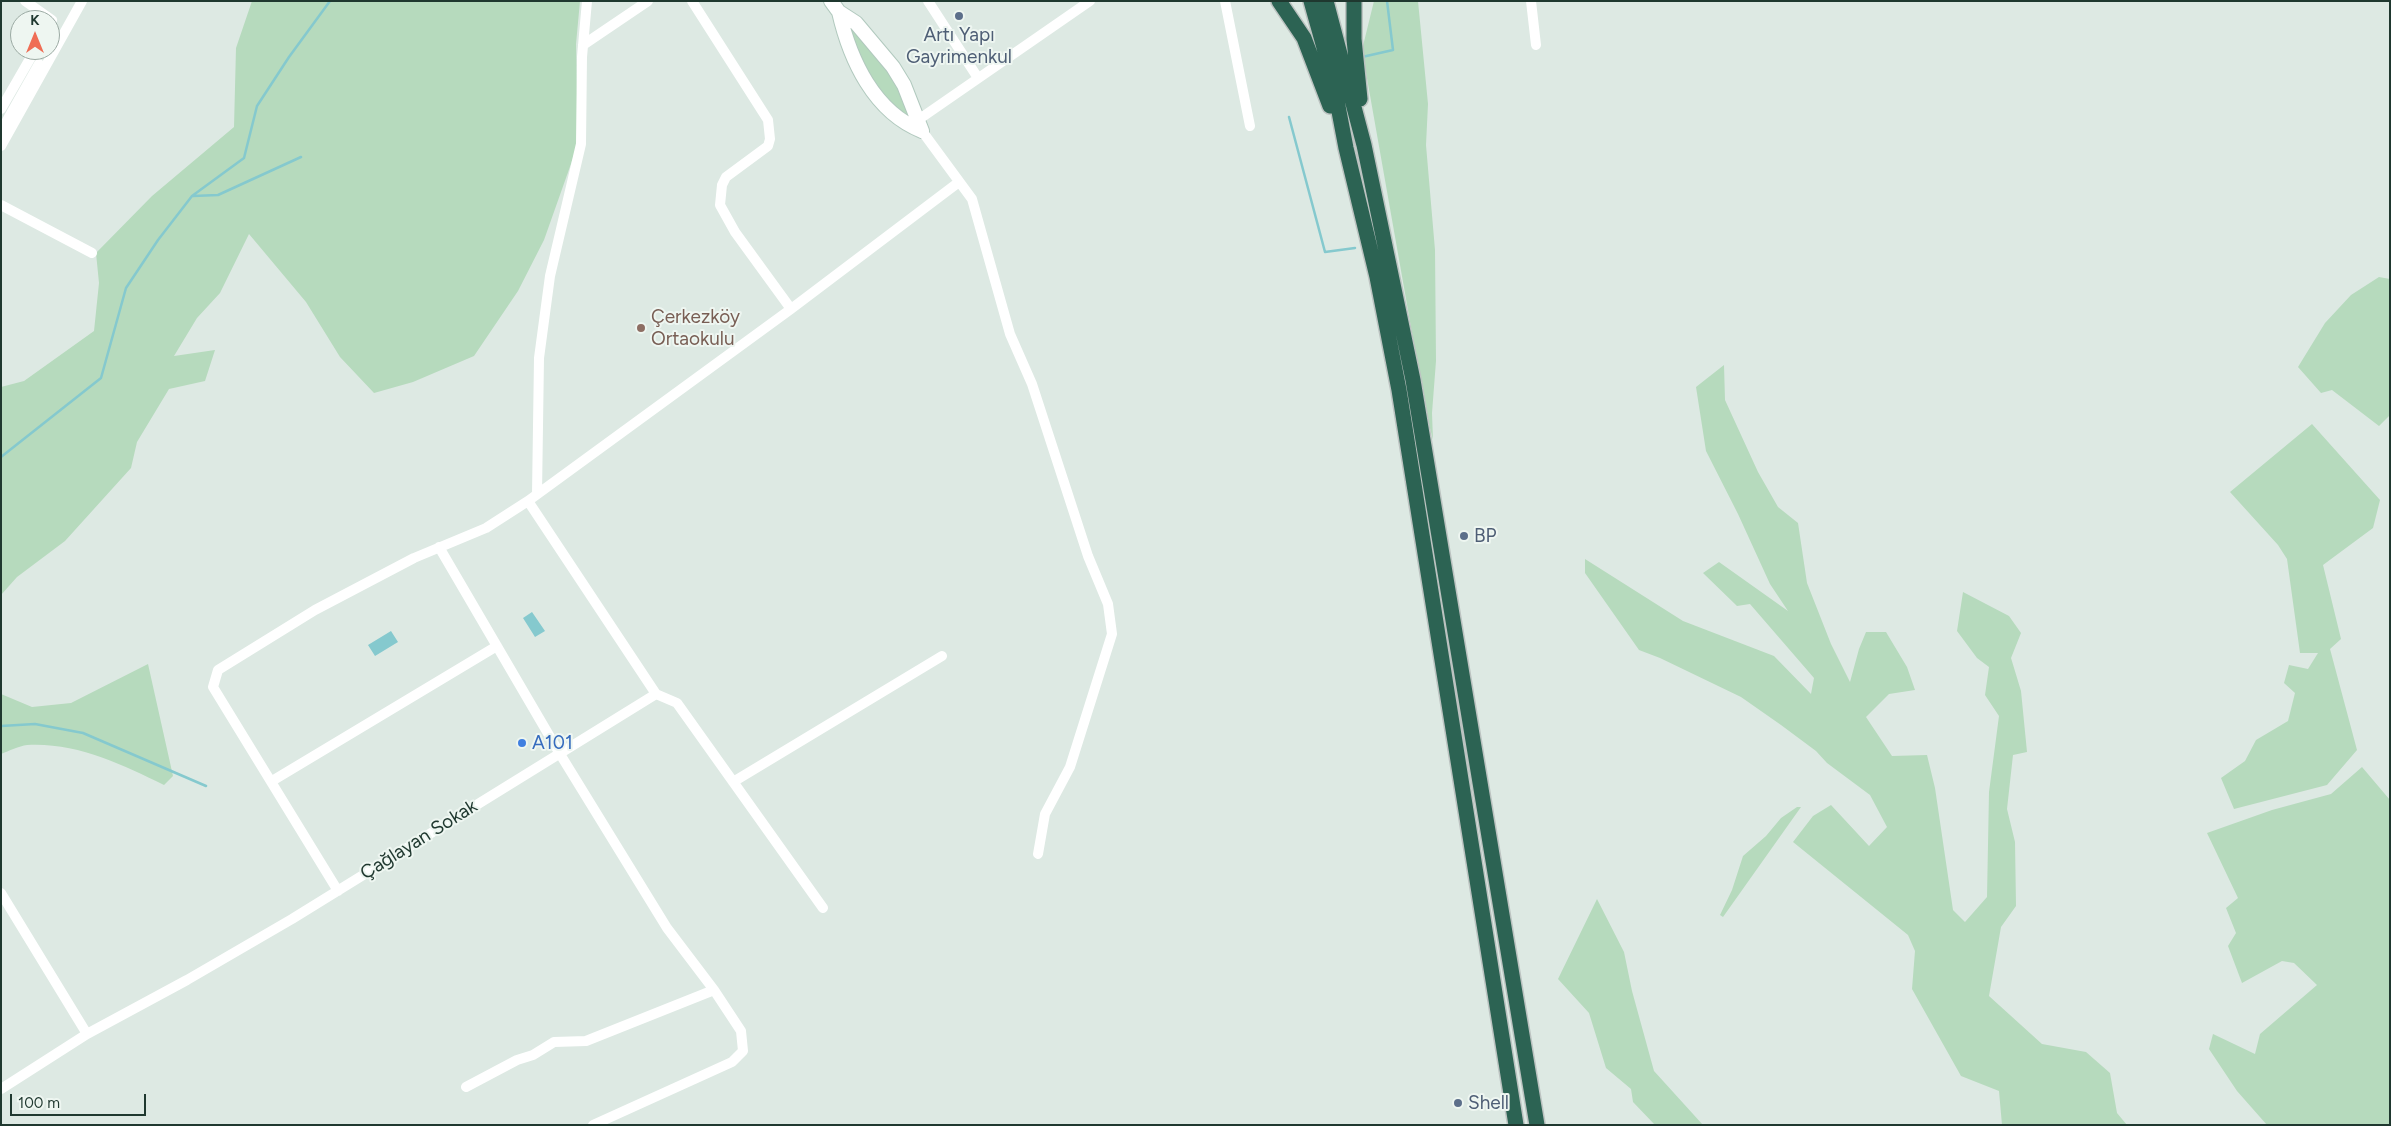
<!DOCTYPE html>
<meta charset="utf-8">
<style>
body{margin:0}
#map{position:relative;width:2391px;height:1126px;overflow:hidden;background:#dde9e3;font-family:Figtree,sans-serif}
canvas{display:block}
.frame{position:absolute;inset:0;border:2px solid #1f382f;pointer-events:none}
.north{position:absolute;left:10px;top:10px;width:50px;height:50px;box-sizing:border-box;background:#eef6f1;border:1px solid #9baaa3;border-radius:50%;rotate:0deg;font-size:14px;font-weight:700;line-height:20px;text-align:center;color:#1f382f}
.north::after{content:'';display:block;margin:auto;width:18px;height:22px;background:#ef6d55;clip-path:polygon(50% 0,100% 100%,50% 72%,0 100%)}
.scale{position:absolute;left:10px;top:1094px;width:136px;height:22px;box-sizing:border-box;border:2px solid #1f382f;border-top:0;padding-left:6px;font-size:15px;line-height:18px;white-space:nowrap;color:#1f382f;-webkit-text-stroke:4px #eef6f1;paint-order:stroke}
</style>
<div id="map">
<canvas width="2391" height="1126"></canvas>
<div class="frame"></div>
<div class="north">K</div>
<div class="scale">100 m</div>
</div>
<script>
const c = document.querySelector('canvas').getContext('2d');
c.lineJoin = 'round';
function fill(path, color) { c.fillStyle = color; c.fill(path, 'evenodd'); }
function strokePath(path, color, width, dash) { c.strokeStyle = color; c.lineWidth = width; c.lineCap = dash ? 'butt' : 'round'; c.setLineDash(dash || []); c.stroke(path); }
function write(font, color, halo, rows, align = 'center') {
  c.font = font + ' Figtree,sans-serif'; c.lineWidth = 4; c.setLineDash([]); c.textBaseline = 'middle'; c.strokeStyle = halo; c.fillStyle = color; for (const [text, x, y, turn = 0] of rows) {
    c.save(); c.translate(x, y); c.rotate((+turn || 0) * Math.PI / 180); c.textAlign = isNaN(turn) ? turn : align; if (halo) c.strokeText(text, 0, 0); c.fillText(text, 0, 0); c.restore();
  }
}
fill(new Path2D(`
 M252,1H580L576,44L578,144L544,240L518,291L474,356L413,382L374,393L340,357L306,302L249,234L220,293L197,318L174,356L215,350L205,381L169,389L137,442L131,468L65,541L17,577L1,595V387L24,381L94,331L99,283L96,253L152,196L234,127L236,48Z
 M1374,1H1418L1428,104L1426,145L1435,250L1436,361L1432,413L1433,440L1426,412L1362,50Z
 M845,20L895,74L915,126L871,86Z
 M2379,277L2390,279V415L2379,426L2332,390L2321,393L2298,367L2325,323L2351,295Z
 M1724,365L1725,400L1758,472L1778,507L1798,523L1807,583L1831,644L1850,682L1859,649L1866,632H1886L1907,667L1915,690L1889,694L1866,717L1892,756L1927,755L1935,788L1953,910L1965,922L1987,897L1989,792L1999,716L1985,695L1989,667L1977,658L1957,631L1963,592L2009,616L2021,633L2011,658L2021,691L2027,752L2013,755L2007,809L2015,842L2016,906L2001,927L1989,996L2042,1044L2086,1052L2110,1073L2117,1113L2127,1125H2002L1999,1091L1961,1076L1912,989L1915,951L1908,935L1793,842L1813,816L1831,805L1869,846L1887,827L1870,795L1827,763L1816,751L1781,725L1741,697L1660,658L1639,650L1585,573V559L1683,621L1774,656L1811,694L1814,678L1750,604L1737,606L1703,573L1719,562L1788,611L1770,584L1738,514L1706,451L1696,387Z
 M2312,424L2380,500L2373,528L2323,565L2341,639L2330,649L2357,750L2327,785L2234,809L2221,778L2245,761L2256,740L2288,721L2295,693L2284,683L2289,665L2308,669L2318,653H2300L2287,559L2278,545L2230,492Z
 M148,664L173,776L164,785C122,764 75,742 27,745C19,746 9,751 1,754V694L32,707L71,703Z
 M2362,767L2390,800V1125H2267L2237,1091L2209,1049L2213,1034L2255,1054L2260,1034L2317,985L2294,963L2282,961L2242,983L2228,946L2236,933L2226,908L2238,898L2207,833L2272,810L2331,794Z
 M1797,807H1801L1723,917L1720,915L1732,890L1743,856L1766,836L1781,818Z
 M1597,899L1624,952L1632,991L1654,1071L1703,1125H1655L1633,1102L1631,1089L1606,1068L1589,1013L1558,979Z`), '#b6dabd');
fill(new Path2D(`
 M532,612L545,631L535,637L523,618Z
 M391,631L398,642L375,656L368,645Z`), '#85c9ce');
strokePath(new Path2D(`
 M1362,57L1393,50L1387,1
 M1289,117L1325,252L1355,248
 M193,196L218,195L301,157
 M1,457L101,378L126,288L158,240L192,196L244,158L257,106L289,57L330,1
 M1,726L35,724L83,733L206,786`), '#85c9ce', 2.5);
const secondary = new Path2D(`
 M831,1L839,12L856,23L893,67L904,85L922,131
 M839,12C850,60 874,112 922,131`);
const highway = new Path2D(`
 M1279,1L1304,38L1330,106
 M1311,1L1333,80L1346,148L1377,277L1399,390L1516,1125
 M1326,1L1364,145L1413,380L1537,1125
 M1354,1V39L1360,99`);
strokePath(secondary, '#b1c9be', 16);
strokePath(highway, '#bcc3c1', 18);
strokePath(new Path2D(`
 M25,1L52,20L50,24
 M692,1L768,120L770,139L768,146L726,177L722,185L720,205L735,232L791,309
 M928,1L978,78
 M1225,1L1250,126
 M1531,1L1536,45
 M583,45L648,1
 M1,109L35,50
 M918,120L1090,1
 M1,131L39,64
 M922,131L972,199L1010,334L1032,384L1088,556L1108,604L1112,634L1070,767L1045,814L1038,854
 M1,146L82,1
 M1,205L92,253
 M537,494L539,358L550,276L581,144L582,57L587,1
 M439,547L560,754L667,928L714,990L741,1031L743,1051L732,1062L593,1125
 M656,694L677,703L823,908
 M272,781L497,646
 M733,782L942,656
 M338,891L213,687L218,670L315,610L414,558L486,528L528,501L791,309L959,182
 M1,893L87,1034
 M466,1087L517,1060L533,1055L554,1042L586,1041L714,990
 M1,1089L87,1034L187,980L292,919L656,694L528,501`), '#fff', 10);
strokePath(secondary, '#fff', 14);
strokePath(highway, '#2c6353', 15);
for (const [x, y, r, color] of [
 [959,16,5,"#5c6f8a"],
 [641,328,5,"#8d6e63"],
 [1464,536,5,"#5c6f8a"],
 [522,743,5,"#3f7fe0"],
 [1458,1103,5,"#5c6f8a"]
]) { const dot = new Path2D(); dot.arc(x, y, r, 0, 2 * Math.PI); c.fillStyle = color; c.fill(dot); strokePath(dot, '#eef6f1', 2); }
write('19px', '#4e5e75', '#eef6f1', [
 ["Artı Yapı",959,35,"center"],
 ["Gayrimenkul",959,57,"center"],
 ["BP",1474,536],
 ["Shell",1468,1103]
], 'left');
write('19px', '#785e54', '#eef6f1', [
 ["Çerkezköy",651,317],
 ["Ortaokulu",651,339]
], 'left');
write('19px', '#366cbe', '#eef6f1', [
 ["A101",532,743]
], 'left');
write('19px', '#1f382f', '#eef6f1', [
 ["Çağlayan Sokak",419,840,-32]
]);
</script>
